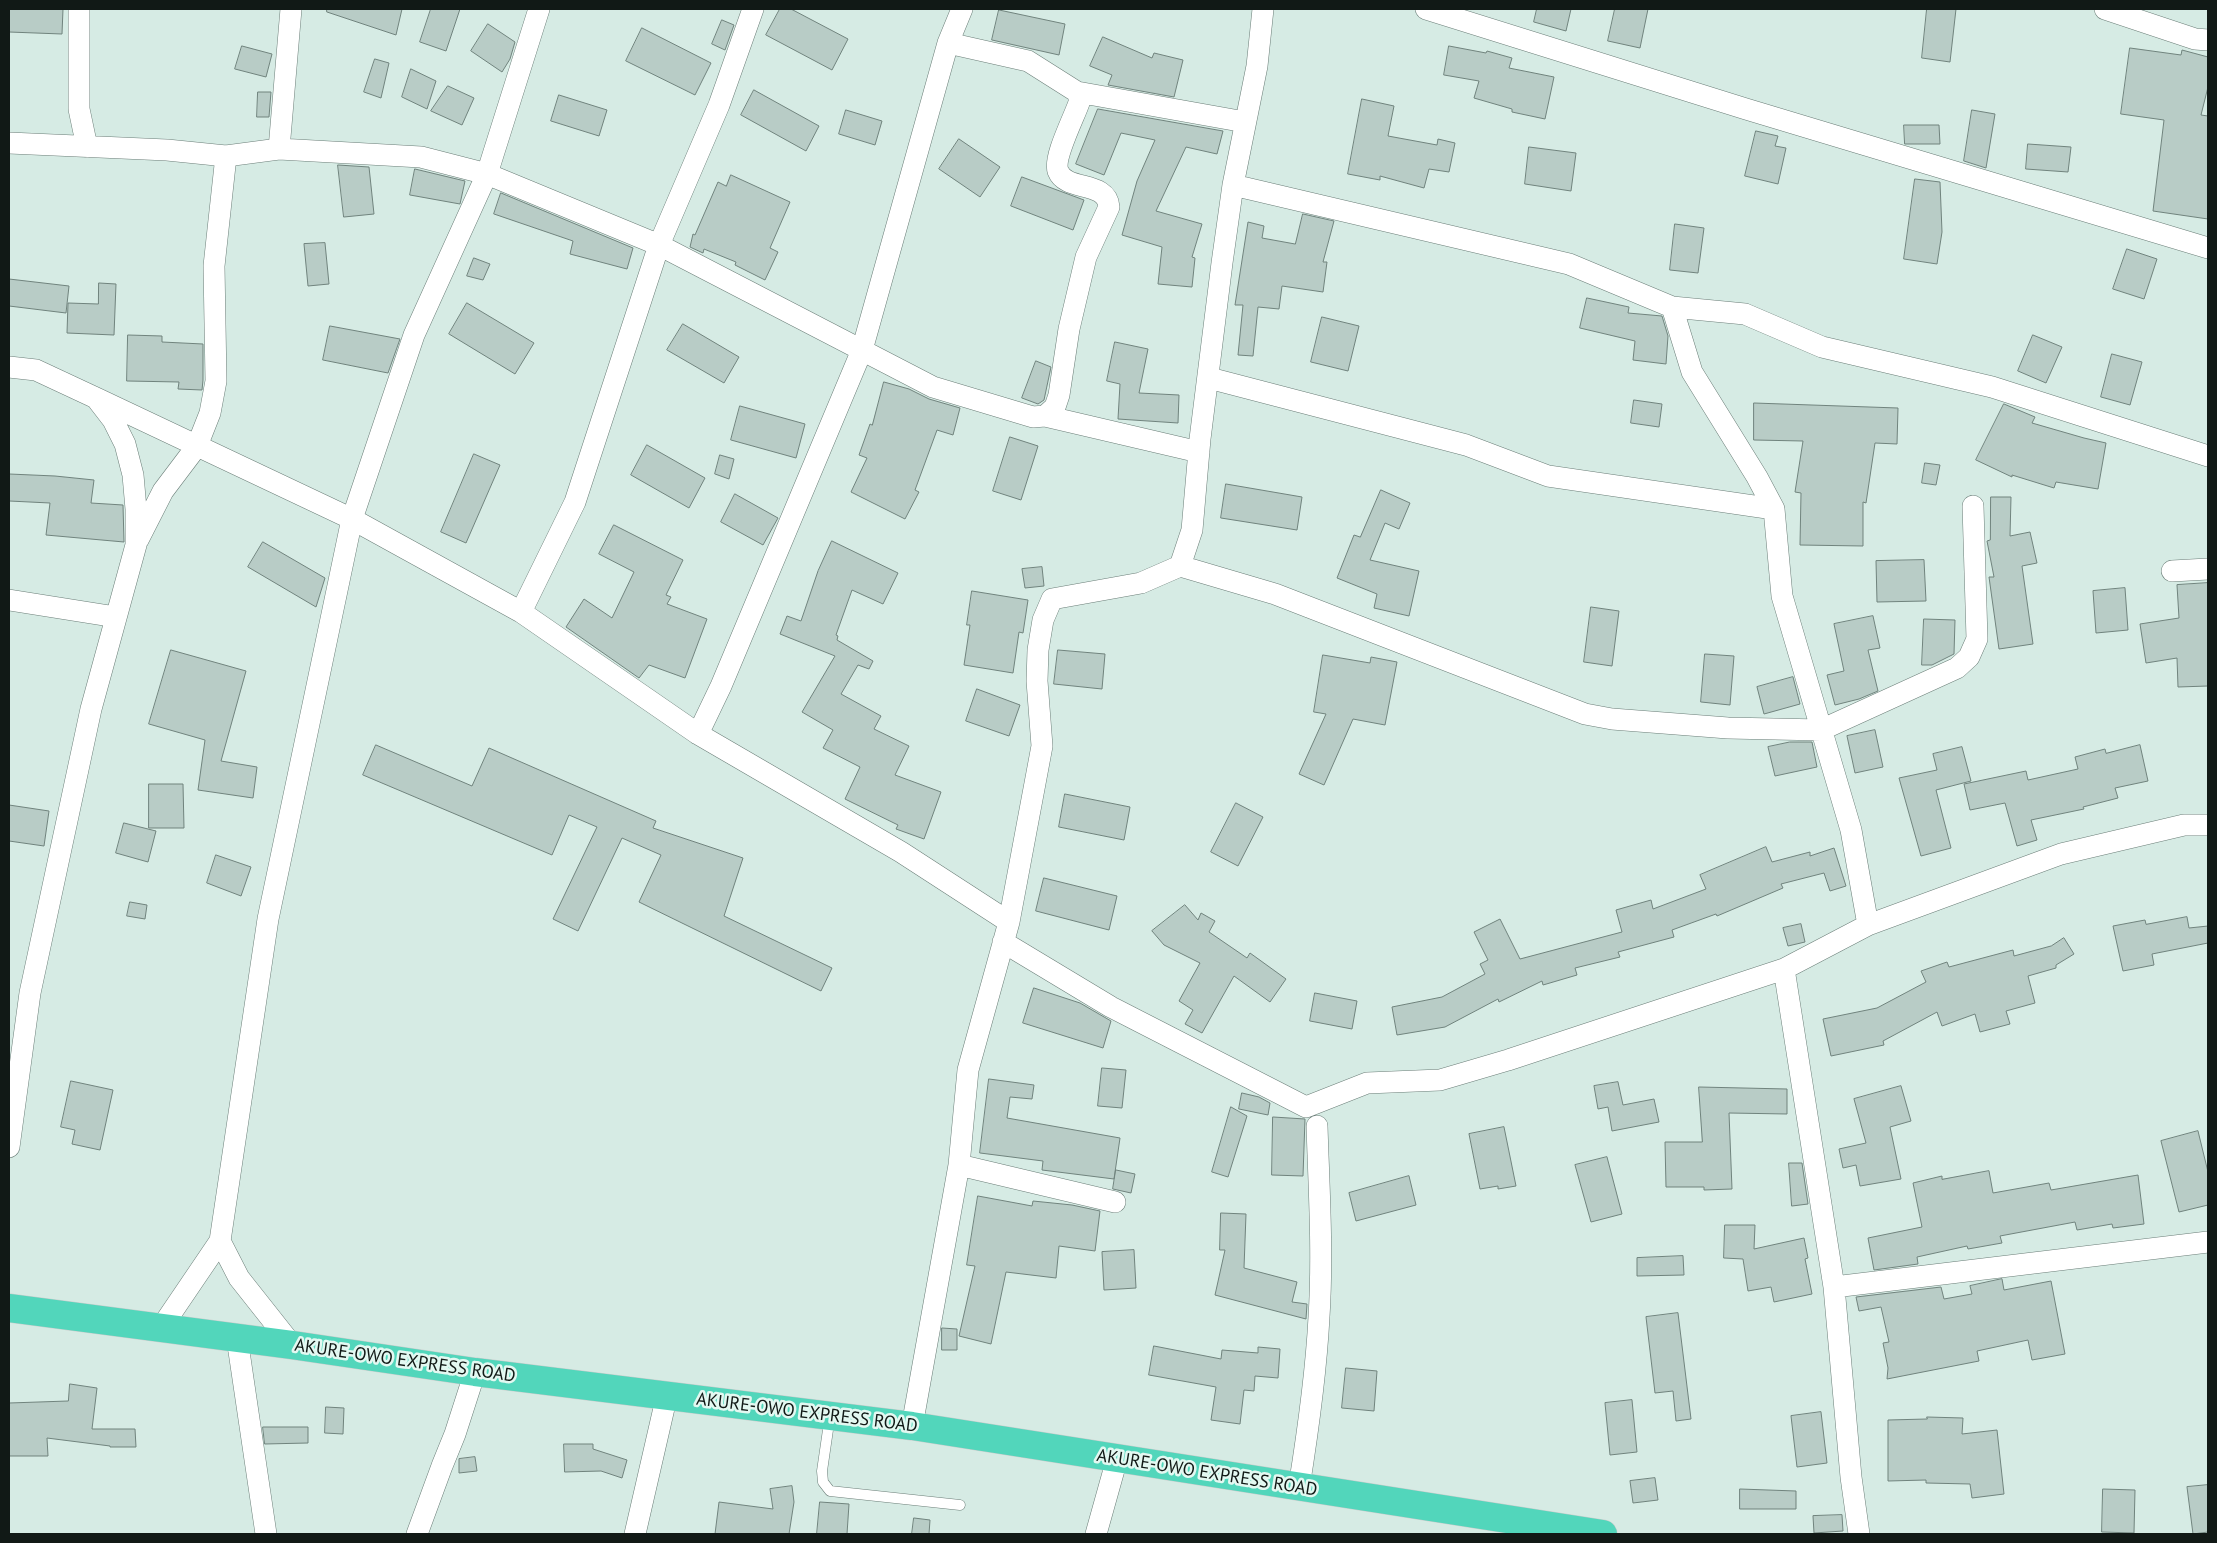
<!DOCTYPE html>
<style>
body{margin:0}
#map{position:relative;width:2217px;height:1543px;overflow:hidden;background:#d6ebe4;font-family:"PT Sans",sans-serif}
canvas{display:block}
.frame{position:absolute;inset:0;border:10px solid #111916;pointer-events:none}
</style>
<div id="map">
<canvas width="2217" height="1543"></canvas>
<div class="frame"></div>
</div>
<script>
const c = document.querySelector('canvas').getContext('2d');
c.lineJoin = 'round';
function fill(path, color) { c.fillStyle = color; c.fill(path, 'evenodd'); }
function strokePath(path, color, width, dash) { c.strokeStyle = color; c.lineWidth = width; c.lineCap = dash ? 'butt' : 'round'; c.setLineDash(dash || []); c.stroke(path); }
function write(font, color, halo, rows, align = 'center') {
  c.font = font + ' "PT Sans",sans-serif'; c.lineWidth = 5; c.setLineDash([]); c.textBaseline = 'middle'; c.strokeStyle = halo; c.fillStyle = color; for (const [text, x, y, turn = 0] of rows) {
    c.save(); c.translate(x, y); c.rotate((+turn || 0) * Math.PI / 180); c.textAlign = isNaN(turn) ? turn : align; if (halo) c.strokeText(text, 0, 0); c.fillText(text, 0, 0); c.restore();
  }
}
const building = new Path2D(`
 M9,9H63L62,34L9,32Z
 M327,9H402L396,35L327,12Z
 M431,9H460L446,51L420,42Z
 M780,9H791L848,39L832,70L766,35Z
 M1537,9H1571L1566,31L1534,22Z
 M1615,9H1648L1640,48L1608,41Z
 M1927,9H1956L1950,62L1922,58Z
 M999,10L1065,24L1059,55L992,40Z
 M722,20L734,25L725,50L712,44Z
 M488,24L515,42L510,59L502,72L471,51Z
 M642,28L711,63L695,95L626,61Z
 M1103,37L1152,58L1154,53L1183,60L1174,97L1108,85L1112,75L1090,66Z
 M242,46L272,54L266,77L235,69Z
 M1449,46L1486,53L1487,51L1512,58L1509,68L1554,77L1545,119L1512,112V109L1474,98L1479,81L1444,75Z
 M2130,48L2181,55L2182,50L2208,57V87L2201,115L2208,116V219L2153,211L2164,120L2121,114Z
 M375,59L389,63L381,98L364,92Z
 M411,69L436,81L427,109L402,97Z
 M448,86L474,98L462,125L431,111Z
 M754,90L819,126L806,151L741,115Z
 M258,92H271L269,117H257Z
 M559,95L607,110L599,136L551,121Z
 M1362,99L1394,106L1388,136L1437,145L1438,139L1455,143L1449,172L1429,169L1424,188L1380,176V180L1348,174Z
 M1098,109L1223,131L1217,154L1186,147L1156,211L1202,224L1192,257L1195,258L1192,287L1158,284L1162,247L1122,235L1137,181L1155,140L1121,133L1104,175L1076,164Z
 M846,110L882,121L875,145L839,134Z
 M1972,110L1995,114L1986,168L1964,161Z
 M1904,125H1939L1940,144H1905Z
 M1756,131L1778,136L1775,146L1786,148L1778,184L1745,176Z
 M959,139L1000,167L980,197L939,169Z
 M2028,144L2071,147L2068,172L2026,169Z
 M1529,147L1576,153L1571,191L1525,184Z
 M338,165L369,167L374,214L344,217Z
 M415,169L465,181L460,204L410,195Z
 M731,175L790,202L770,248L778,252L765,280L735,265L736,262L704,249L703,253L690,247L693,234L695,235L718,182L726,186Z
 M1022,177L1084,200L1073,230L1011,206Z
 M1915,179L1940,182L1942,232L1937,264L1904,259Z
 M501,193L633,248L627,269L570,254L573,241L494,214Z
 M1303,214L1334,221L1323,262H1327L1323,292L1282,286L1279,309L1258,307L1253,356L1238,355L1243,305H1235L1248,222L1264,226L1262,238L1295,244Z
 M1675,224L1704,228L1698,273L1670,270Z
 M325,243L329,284L308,286L304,244Z
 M2127,249L2157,259L2144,299L2113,289Z
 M474,258L490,264L483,280L467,276Z
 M9,279L69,286L66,313L9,306Z
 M99,283L116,284L114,335L67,333L68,303L98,304Z
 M1587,298L1629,307L1628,313L1662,316L1668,336L1666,364L1633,360L1635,341L1580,328Z
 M467,303L534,343L515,374L449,334Z
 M1322,317L1359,326L1348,371L1311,362Z
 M683,324L739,357L724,383L667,350Z
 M330,326L400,339L388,373L323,360Z
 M128,335L162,336V342L203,344V380L202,390L178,389L179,382L127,381Z
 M2033,335L2062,347L2046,383L2018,371Z
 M1115,342L1148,349L1139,393L1179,395L1178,423L1118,419L1120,384L1107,381Z
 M2112,354L2142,362L2130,405L2101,397Z
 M1036,361L1051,367L1044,400L1038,404L1022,398Z
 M884,382L909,389L929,399L960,408L953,435L937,430L915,490L919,492L905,519L851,492L867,458L859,455L870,424L872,425Z
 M1634,400L1662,404L1659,427L1631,423Z
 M1754,403L1898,408L1897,444L1875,443L1866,503L1863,502V546L1800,545L1801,493L1795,492L1803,441L1754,440Z
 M2004,404L2035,417L2032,423L2084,438L2106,443L2098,489L2056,482L2054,488L2012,475V477L1976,460Z
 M740,406L805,424L796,458L731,440Z
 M1010,437L1038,446L1021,500L993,491Z
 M647,445L705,478L689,508L631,475Z
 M474,454L500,465L466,543L441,532Z
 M720,455L734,459L729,479L715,474Z
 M1925,463L1940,465L1936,485L1922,483Z
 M9,474L55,476L94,480L91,503L123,505L124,542L46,535L50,503L9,501Z
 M1226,484L1302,497L1297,530L1221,518Z
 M1381,490L1410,503L1399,529L1385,523L1370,560L1419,571L1409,616L1374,608L1377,594L1337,578L1354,535L1360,537Z
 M735,494L778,518L763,545L721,522Z
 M1991,497H2011L2010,536L2030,532L2037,563L2022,566L2033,644L1999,649L1989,577H1994L1987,541L1990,540Z
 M614,525L683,560L666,595L671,597L667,604L707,619L685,678L649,665L639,678L566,627L584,599L612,618L634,572L599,554Z
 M832,541L898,573L883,604L852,590L836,635L838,636L837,640L873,661L869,669L858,665L841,694L881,716L874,729L909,746L895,775L941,792L924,839L896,829L898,825L845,799L860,767L823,748L833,730L802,712L835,656L780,634L787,616L801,621L818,571Z
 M263,542L325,578L316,607L248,567Z
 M1924,560L1926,601L1877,602L1876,561Z
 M1042,567L1044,586L1025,588L1022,569Z
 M2208,583V686L2178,687L2177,658L2146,663L2140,624L2179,618L2177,585Z
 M2125,588L2128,630L2096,633L2093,591Z
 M972,591L1028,600L1023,633L1019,632L1013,673L964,665L970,625H967Z
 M1591,607L1619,611L1612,666L1584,662Z
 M1873,616L1880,648L1868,650L1878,691L1859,699L1835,705L1827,675L1844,671L1834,624Z
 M1924,619L1955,620L1954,654L1932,665H1922Z
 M171,650L246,671L221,761L257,767L253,798L198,790L205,740L149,724Z
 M1058,650L1105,654L1102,689L1054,684Z
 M1705,654L1734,656L1730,705L1701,702Z
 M1323,655L1370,663L1371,657L1397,662L1385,725L1353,719L1324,785L1299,774L1326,714L1314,712Z
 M1793,677L1800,704L1764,714L1757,687Z
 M977,689L1020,705L1009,736L966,721Z
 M1875,730L1883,767L1855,773L1847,736Z
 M1790,742H1812L1817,767L1775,776L1768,747Z
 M376,745L472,786L489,748L656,821L653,828L743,858L724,916L832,968L821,991L639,902L661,855L622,838L578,931L553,919L597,827L569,815L552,855L363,775Z
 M2140,745L2148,781L2115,788L2118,798L2083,807L2084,809L2031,820L2037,840L2017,846L2005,803L1970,810L1964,784L2026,771L2028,780L2078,769L2075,757L2105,749L2106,753Z
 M1962,747L1971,781L1936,790L1951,848L1921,856L1899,778L1937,770L1933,754Z
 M149,784H183L184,828H149Z
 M1065,794L1130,807L1124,840L1059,827Z
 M1236,803L1263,817L1238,866L1211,852Z
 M9,805L49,811L44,846L9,841Z
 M124,823L156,831L148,862L116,853Z
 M1766,847L1772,862L1810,852V856L1834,848L1846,886L1830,891L1824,873L1781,884L1783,888L1717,916L1716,914L1672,930L1674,937L1618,952L1620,957L1575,968L1577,975L1543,985L1542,981L1499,1002L1498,999L1445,1027L1397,1035L1392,1007L1442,997L1485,974L1480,964L1488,960L1474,932L1500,919L1520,959L1622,932L1616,910L1651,900L1653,909L1706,889L1700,875Z
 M216,855L251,867L241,896L207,883Z
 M1044,878L1117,896L1109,930L1036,911Z
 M130,902L147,905L145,919L127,916Z
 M1185,905L1198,920L1201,913L1215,921L1209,932L1247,958L1250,953L1286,979L1270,1002L1234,976L1202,1033L1185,1024L1193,1010L1179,1001L1200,963L1164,945L1152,931Z
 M2187,917L2189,928L2208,926V943L2152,954L2154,965L2123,971L2113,926L2145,920L2146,924Z
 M1801,924L1805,942L1788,946L1783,928Z
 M2064,938L2074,954L2056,965V968L2028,976L2035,1003L2006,1011L2010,1024L1980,1032L1975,1014L1942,1026L1937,1012L1883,1041L1884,1045L1831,1056L1823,1019L1877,1008L1926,982L1921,971L1947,962L1949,967L2013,950L2014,956L2051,946Z
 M1034,988L1080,1003L1111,1021L1103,1048L1023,1023Z
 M1315,993L1357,1001L1352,1029L1310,1021Z
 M1102,1068L1126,1070L1122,1108L1098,1106Z
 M989,1079L1034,1085L1032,1099L1010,1097L1007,1118L1120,1138L1114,1179L1042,1170L1043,1161L980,1153Z
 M71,1081L113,1090L100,1150L72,1144L75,1130L61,1127Z
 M1618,1082L1623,1105L1654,1099L1659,1122L1612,1131L1608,1107L1598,1109L1594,1086Z
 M1901,1086L1911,1121L1890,1127L1901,1179L1860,1186L1856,1165L1843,1168L1839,1149L1866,1143L1854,1099Z
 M1699,1087L1787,1089V1114L1729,1113L1732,1189L1704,1190V1187H1666L1665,1142H1702Z
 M1242,1093L1259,1097L1270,1103L1268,1115L1239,1109Z
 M1231,1107L1247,1116L1228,1177L1212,1172Z
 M1273,1117L1305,1119L1303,1176L1272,1175Z
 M1504,1127L1516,1186L1498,1189V1186L1480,1189L1469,1134Z
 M2198,1131L2208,1172V1205L2179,1212L2161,1141Z
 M1607,1157L1622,1214L1591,1222L1575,1165Z
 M1789,1163H1802L1808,1204L1792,1206Z
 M1116,1170L1135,1174L1131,1193L1113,1189Z
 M1989,1171L1993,1193L2049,1183L2051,1190L2138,1175L2144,1224L2113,1228L2112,1224L2077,1230L2075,1222L2000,1236L2002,1243L1968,1249L1967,1246L1917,1257L1918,1264L1874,1270L1868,1238L1922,1227L1913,1183L1942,1176V1179Z
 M1409,1176L1416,1205L1356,1221L1349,1193Z
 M978,1196L1032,1206L1033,1201L1072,1205L1100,1211L1095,1251L1059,1246L1056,1278L1006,1272L991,1344L959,1336L975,1266L967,1265Z
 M1221,1213L1246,1214L1244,1268L1297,1282L1292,1302L1307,1304L1306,1319L1215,1295L1225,1250H1220Z
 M1725,1225H1755L1754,1249L1804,1238L1808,1258L1805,1259L1812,1294L1774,1302L1771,1287L1748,1291L1743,1259L1724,1258Z
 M1134,1250L1136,1288L1104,1290L1102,1252Z
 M1683,1256L1684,1275L1637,1276V1258Z
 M2002,1279L2004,1290L2051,1281L2065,1354L2032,1360L2028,1340L1977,1351L1979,1361L1887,1379L1888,1368L1883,1343L1889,1342L1881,1307L1859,1311L1856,1297L1941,1287L1944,1299L1972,1294L1970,1286Z
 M1678,1313L1691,1419L1676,1421L1673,1391L1655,1393L1646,1317Z
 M942,1328L957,1329V1350H942Z
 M1154,1346L1221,1359L1222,1350L1258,1353V1347L1280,1349L1278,1378L1255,1376L1254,1391L1244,1390L1240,1424L1211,1420L1216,1387L1149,1375Z
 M1346,1368L1377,1371L1374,1411L1342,1408Z
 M70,1384L97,1388L92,1429H135L136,1447H110V1446L47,1438L48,1456H9V1403L68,1401Z
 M1632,1400L1637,1452L1610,1455L1605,1403Z
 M326,1407L344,1408L343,1434L325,1433Z
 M1821,1412L1827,1463L1797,1467L1791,1416Z
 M1927,1417L1963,1418L1962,1434L1997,1430L2004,1494L1972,1498L1970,1484L1926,1483V1480L1888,1481V1420L1927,1419Z
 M263,1427H308V1443L265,1444Z
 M564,1444H593V1449L627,1460L622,1478L601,1471L565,1472Z
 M475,1457L477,1471L459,1473V1459Z
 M1655,1478L1658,1500L1633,1503L1630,1481Z
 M2208,1485V1532L2193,1534L2187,1487Z
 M792,1486L794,1502L789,1534H715L719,1502L773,1509L770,1489Z
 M1740,1489L1796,1491V1509H1740Z
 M2103,1489L2135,1490L2134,1533L2102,1532Z
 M820,1502L849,1504L847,1534H817Z
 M1842,1515L1843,1531L1814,1533L1813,1516Z
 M914,1518L930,1520L929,1534H912Z`);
fill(building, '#b8ccc6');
strokePath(building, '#70837d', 1);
const service = new Path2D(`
 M830,1416L822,1471L823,1482L830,1491L960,1505`);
const minor = new Path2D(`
 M79,9V109L87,147
 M1426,9L1746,109L2208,248
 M2105,9L2195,39L2208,40
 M1077,92L1245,122
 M9,143L167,150L226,156L279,149L421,157L487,174L659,245L933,387L1033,417L1045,416L1055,407L1059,395L1069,329L1086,257L1109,207C1107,180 1066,192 1058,171C1053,157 1075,116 1080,100L1077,92L1028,61L948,43
 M279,149L291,9
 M1672,307L1745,314L1822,347L1992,387L2208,456
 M9,367L36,370L96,398L113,420L125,444L133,475L136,509V545L91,709L30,993L9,1147
 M1209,378L1466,445L1548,476L1774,509L1757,477L1692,372L1672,307L1569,264L1233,185
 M96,398L352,519L521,612L698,734L901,852L1009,922
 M1045,416L1199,452
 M1774,509L1782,596L1851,830L1868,925
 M138,540L163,491L197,446L210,413L216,381L214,266L226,156
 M1180,566L1275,594L1585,714L1612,719L1728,728L1821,730L1957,668L1969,657L1977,639L1973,506
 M2172,571L2208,569
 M9,600L116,617
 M521,612L575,502L659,245L719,105L753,9
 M698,734L721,686L862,350L948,43L962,9
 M1003,942L1111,1007L1306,1107L1367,1083L1440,1080L1508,1060L1784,969L1834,1287L1851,1477L1859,1534
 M1784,969L1868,925L2061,854L2184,825H2208
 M959,1165L1115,1202
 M220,1241L239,1278L292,1345
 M1834,1287L2208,1242
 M161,1328L220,1241L268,919L352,519L414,335L487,174L539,9
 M237,1338L266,1534
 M912,1426L959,1165L968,1070L1009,922L1042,746L1037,681L1038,650L1043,620L1052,599L1141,583L1180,566L1192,530L1200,439L1222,263L1233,185L1257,66L1263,9
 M1299,1487C1308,1431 1316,1374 1319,1317C1323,1254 1319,1189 1317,1126
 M417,1534L442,1466L455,1434L475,1372
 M635,1534L667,1395
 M1096,1534L1117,1459`);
const trunk = new Path2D(`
 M9,1308L292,1345L475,1372L912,1426L1603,1534`);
strokePath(service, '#6b7e78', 11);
strokePath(minor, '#6b7e78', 22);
strokePath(trunk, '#cbcccc', 29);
strokePath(service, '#fff', 10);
strokePath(minor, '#fff', 21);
strokePath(trunk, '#52d6bb', 28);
write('18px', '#111916', '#e3f8f1', [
 ["AKURE-OWO EXPRESS ROAD",405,1361,8],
 ["AKURE-OWO EXPRESS ROAD",807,1413,7],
 ["AKURE-OWO EXPRESS ROAD",1207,1473,9]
]);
</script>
